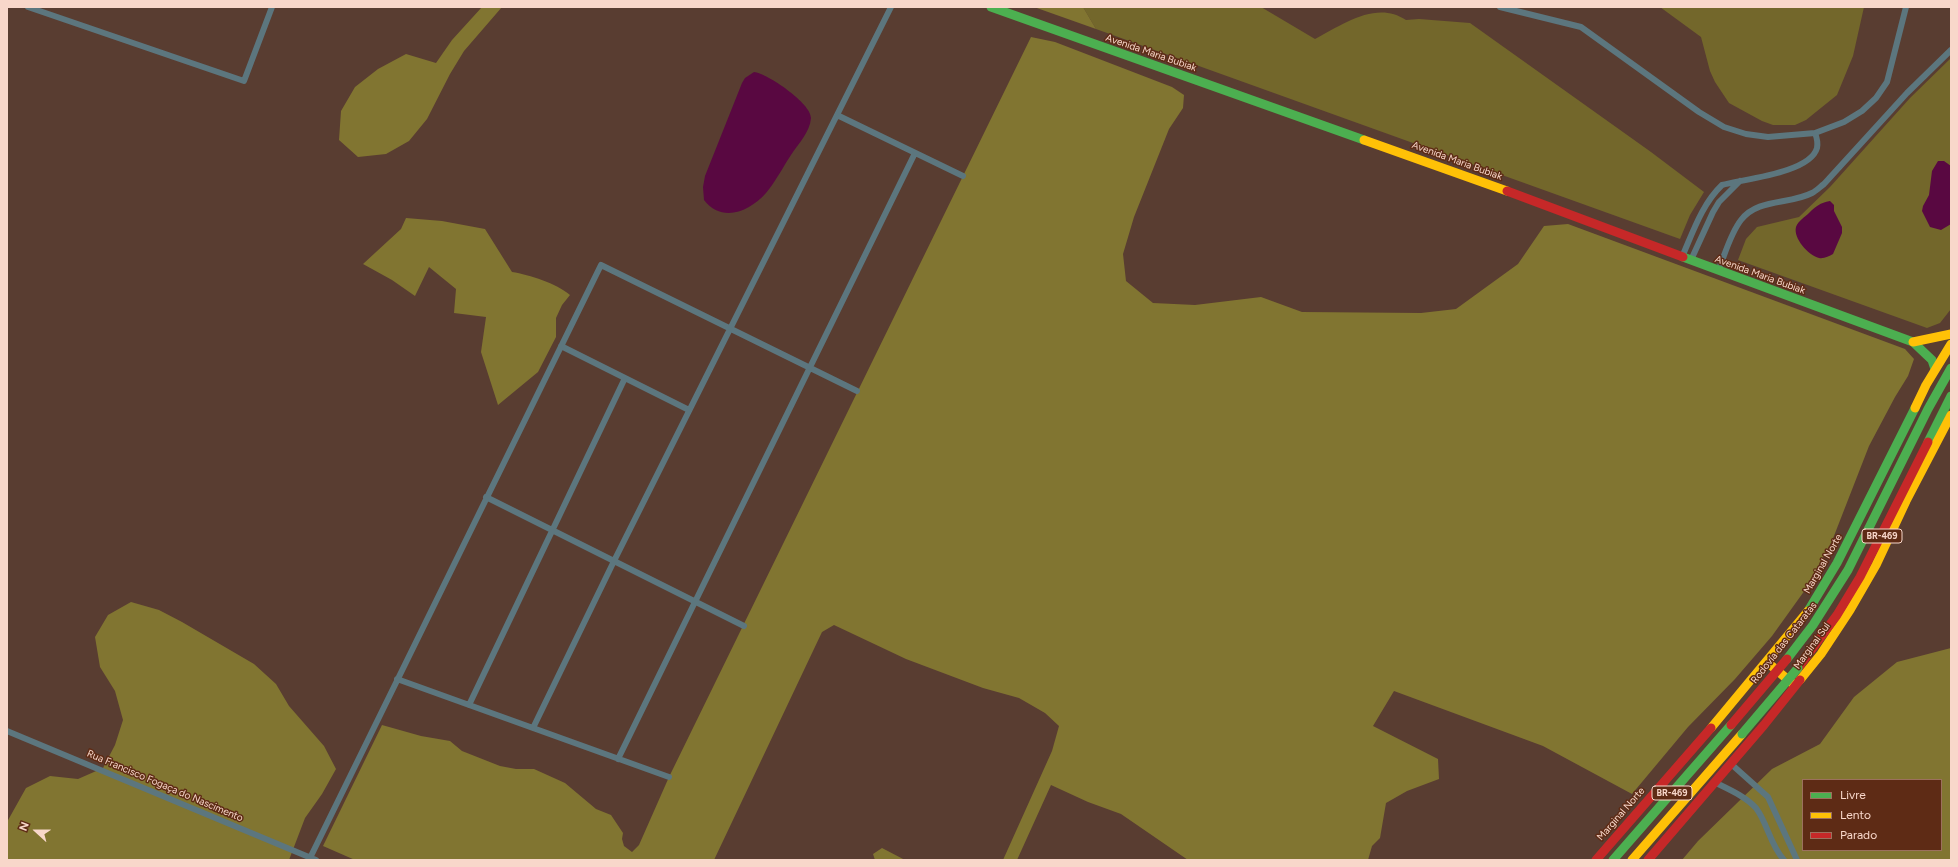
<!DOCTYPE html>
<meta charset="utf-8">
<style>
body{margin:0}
#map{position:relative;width:1958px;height:867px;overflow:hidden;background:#593d31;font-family:Figtree,sans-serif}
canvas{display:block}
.frame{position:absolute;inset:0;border:8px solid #f8d7ca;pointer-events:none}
.legend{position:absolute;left:1802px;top:779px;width:140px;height:72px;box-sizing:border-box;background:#5e2b15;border:1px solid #9c705d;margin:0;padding:5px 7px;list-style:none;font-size:12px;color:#f8d7ca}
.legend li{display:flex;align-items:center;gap:8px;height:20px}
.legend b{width:20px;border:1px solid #9c705d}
.north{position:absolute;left:16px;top:811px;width:40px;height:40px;-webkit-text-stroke:3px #5e2b15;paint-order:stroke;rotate:291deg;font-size:11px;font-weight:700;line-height:16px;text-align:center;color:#f8d7ca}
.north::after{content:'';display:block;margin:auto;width:14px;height:18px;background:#f8d7ca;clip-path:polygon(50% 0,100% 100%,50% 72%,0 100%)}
</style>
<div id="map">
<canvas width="1958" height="867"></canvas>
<div class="frame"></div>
<ul class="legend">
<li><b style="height:5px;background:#4caf50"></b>Livre</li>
<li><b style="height:5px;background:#ffc107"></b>Lento</li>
<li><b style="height:5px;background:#c62828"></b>Parado</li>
</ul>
<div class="north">N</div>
</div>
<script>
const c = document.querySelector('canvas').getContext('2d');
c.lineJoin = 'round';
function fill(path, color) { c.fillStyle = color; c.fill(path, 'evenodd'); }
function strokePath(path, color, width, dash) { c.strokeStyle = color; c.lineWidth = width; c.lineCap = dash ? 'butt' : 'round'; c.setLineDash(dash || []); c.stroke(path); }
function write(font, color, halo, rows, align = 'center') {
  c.font = font + ' Figtree,sans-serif'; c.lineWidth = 3; c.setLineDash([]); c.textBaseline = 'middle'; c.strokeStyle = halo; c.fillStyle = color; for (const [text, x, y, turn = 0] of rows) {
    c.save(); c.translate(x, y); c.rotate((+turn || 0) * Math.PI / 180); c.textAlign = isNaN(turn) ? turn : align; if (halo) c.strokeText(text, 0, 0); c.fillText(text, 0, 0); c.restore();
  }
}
fill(new Path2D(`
 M1083,7H1261L1315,39C1343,24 1377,0 1406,20L1419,19L1470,23L1651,152L1704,192L1690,215L1680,239L1096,29Z
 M1660,7H1864L1853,56L1837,95L1806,120L1795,125H1773L1762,121L1729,103L1715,82L1710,71L1701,37Z
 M1951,58V309L1940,323L1927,328L1738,260L1746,239L1757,227L1799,217L1830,187L1910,98Z`), '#73672b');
fill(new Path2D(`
 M482,7H502L464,51L450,74L427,119L409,141L386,154L358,157L339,140L341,111L355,87L378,69L406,54L436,63L452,40Z
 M1034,7H1083L1096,29Z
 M1031,37L1055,42L1172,87L1184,95L1183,108L1169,129L1134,217L1123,254L1126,281L1153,303L1195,305L1261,297L1302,312L1421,313L1456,309L1518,264L1544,226L1568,224L1905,349L1914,359L1908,376L1895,397L1869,446L1832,541L1805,590L1772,636L1735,679L1688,727L1632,794L1543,746L1394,691L1373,726L1438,759L1439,779L1407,791L1386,803L1380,838L1372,846L1368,860H1188L1121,814L1088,802L1051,785L1017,860H1003L1052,751L1059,726L1045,713L1019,698L983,688L906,659L834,625L822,632L714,860H355L323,846L382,725L421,736L450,741L462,751L500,766L516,769H534L565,783L596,809L611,815L623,833L622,839L624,846L632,852L639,845L669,777Z
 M406,218L442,221L485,229L512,272C530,275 556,283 570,295L562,305L556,318V337L538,372L498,405L481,352L486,317L454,313L456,289L429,267L415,296L392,280L363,264L401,229Z
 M131,602L159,610L182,622L254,664L276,684L289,706L324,746L336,769L322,794L305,818L289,860H7V822L26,788L50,776L78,779L103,768L115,745L123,720L115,691L100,667L95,637L108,615Z
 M1951,648V860H1682L1698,841L1772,769L1820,744L1854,697L1897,662ZM1803,780H1941V850H1803Z
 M882,848L905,860H875L873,854Z`), '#817531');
fill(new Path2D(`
 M754,72C767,73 812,104 811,118C810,132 798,144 791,155C783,167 776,181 766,193C749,212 722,223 704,200L703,187L705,176L742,83L745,78Z
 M1938,161H1944L1951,166V224L1941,230L1930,227L1922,211L1923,206L1929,195L1932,171Z
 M1830,201L1834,205V211L1842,227V233L1833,254C1829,256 1824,259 1819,258C1808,255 1793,238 1796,227C1798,221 1805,217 1809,213C1816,206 1820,203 1830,201Z`), '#590841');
strokePath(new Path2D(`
 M28,7L244,81L272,7
 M1500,7L1581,27L1699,112L1724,127L1746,134L1768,137L1815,133L1844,122L1862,111L1876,98L1887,82L1906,7
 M837,115L963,176
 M1682,257C1693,232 1702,204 1722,185C1744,179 1810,173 1817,148C1818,143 1817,138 1815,133
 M1691,260L1713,212L1719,202L1740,181
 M1718,271C1725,255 1730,234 1741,220C1758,198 1789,205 1812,193C1816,191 1820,187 1824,184L1907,93L1951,50
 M561,346L689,410
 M486,497L744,626
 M397,679L669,777
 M469,705L625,378
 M533,728L614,561L891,7
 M7,731L316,860
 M618,759L915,153
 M1730,763L1768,797L1797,860
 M1714,782C1728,789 1745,796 1756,808C1768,824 1770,845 1784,860
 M310,858L601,265L857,391`), '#5c767e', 6);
strokePath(new Path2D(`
 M991,7L1364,140
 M1683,257L1913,342L1932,360L1935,369
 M1928,442L1951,396
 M1808,611L1837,563L1915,408
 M1787,659L1813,625L1848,570L1928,409L1951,368
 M1613,860L1731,725`), '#4caf50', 9);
strokePath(new Path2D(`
 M1364,140L1507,191
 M1913,342L1951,334
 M1915,408L1926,385L1951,344
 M1767,662L1793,684
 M1800,680L1821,654L1850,610L1876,565L1906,501L1951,415
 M1711,728L1808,611
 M1632,860L1742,734`), '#ffc107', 9);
strokePath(new Path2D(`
 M1507,191L1683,257
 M1798,668L1837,615L1860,577L1928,442
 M1596,860L1711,728
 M1648,860L1764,725L1800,680`), '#c62828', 9);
strokePath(new Path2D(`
 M1742,734L1798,668`), '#4caf50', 9);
strokePath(new Path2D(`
 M1731,725L1787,659`), '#c62828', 9);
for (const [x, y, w] of [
 [1882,536,40],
 [1672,793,40]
]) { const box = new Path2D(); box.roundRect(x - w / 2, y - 7, w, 14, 3); c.fillStyle = '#5e2b15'; c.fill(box); strokePath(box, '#f8d7ca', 1); }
write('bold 9px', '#f8d7ca', null, [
 ["BR-469",1882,536],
 ["BR-469",1672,793]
]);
write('10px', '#f8d7ca', '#5e2b15', [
 ["Avenida Maria Bubiak",1151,53,19],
 ["Avenida Maria Bubiak",1457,161,20],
 ["Avenida Maria Bubiak",1760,275,20],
 ["Marginal Norte",1823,564,-60],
 ["Rodovía das Cataratas",1784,643,-52],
 ["Marginal Sul",1812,646,-54],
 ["Rua Francisco Fogaça do Nascimento",165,786,23],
 ["Marginal Norte",1621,814,-49]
]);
</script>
